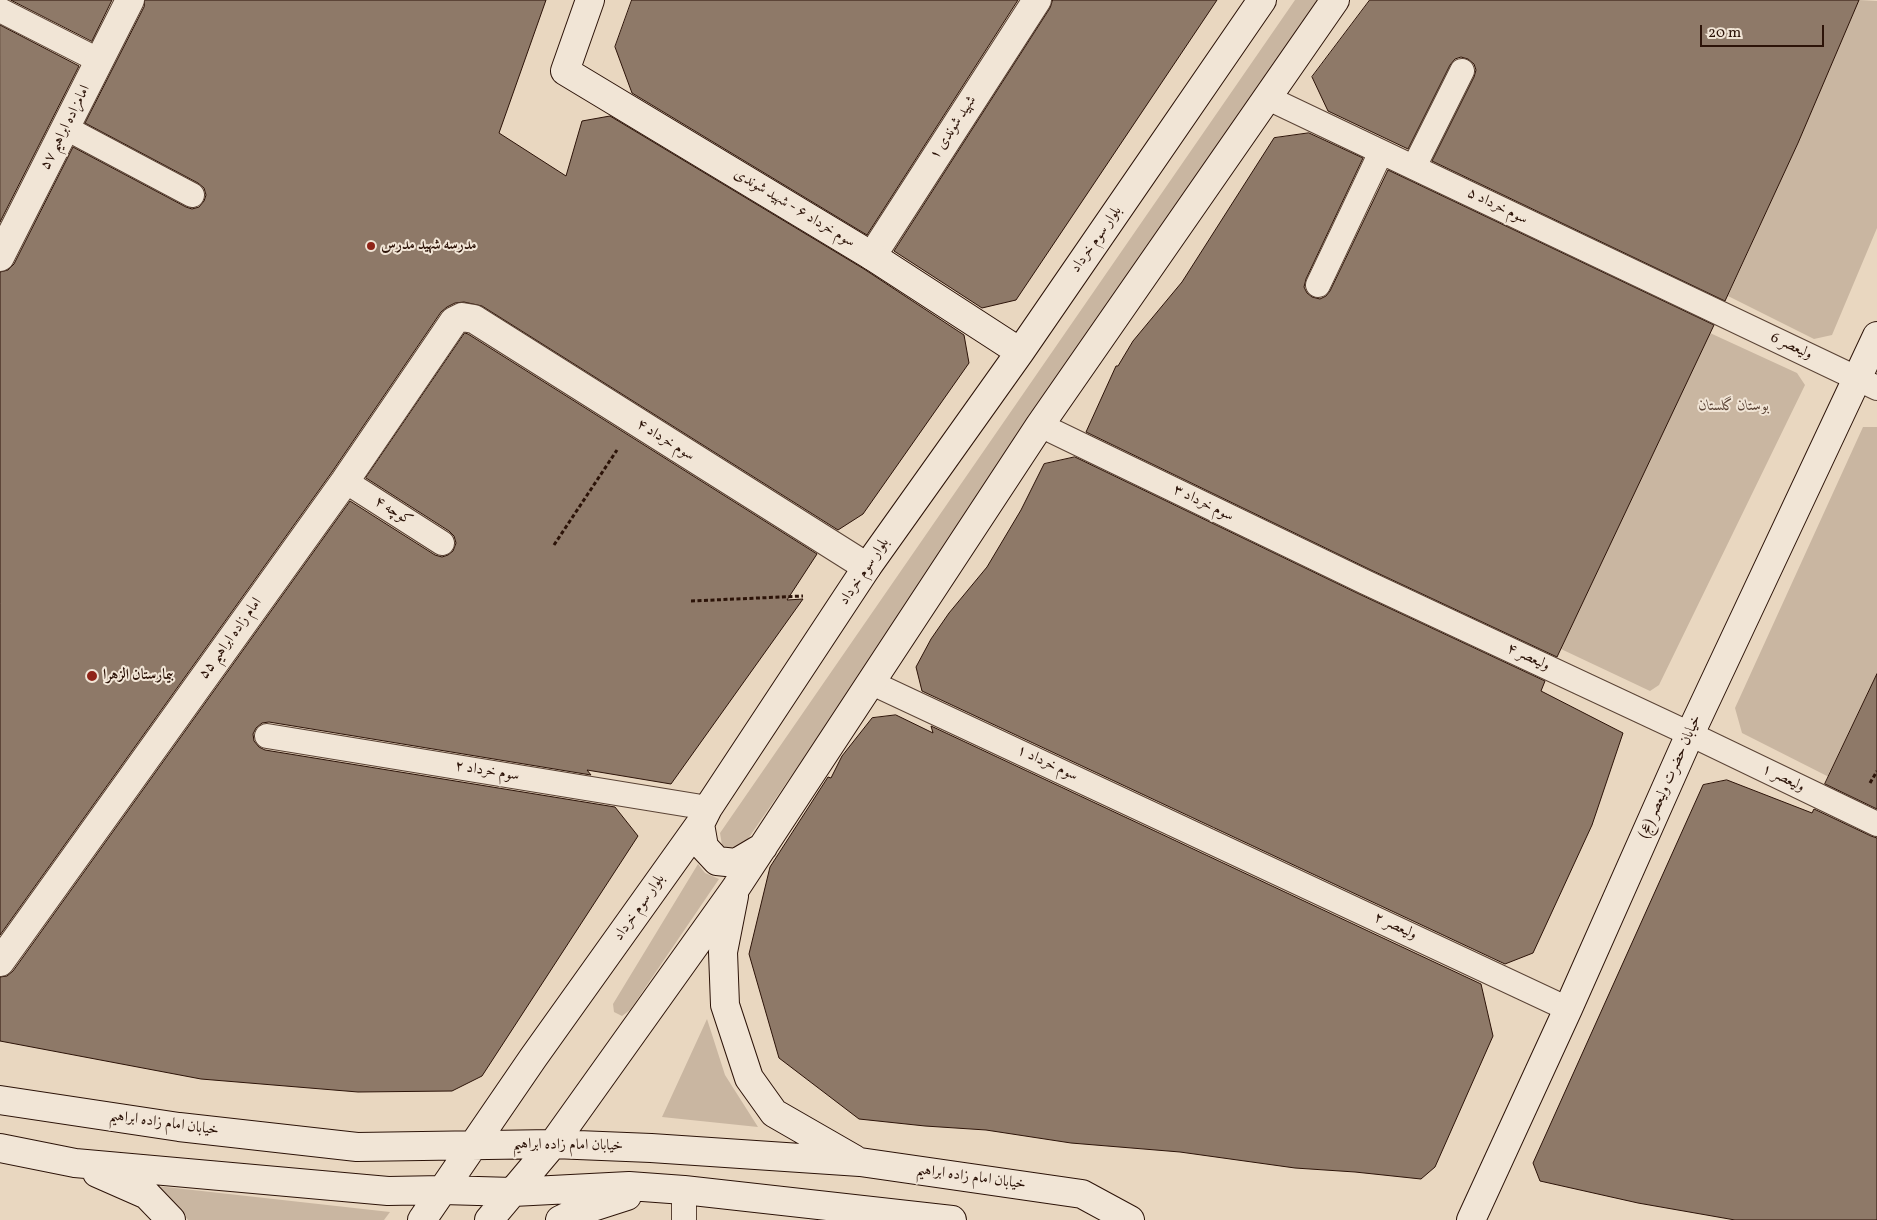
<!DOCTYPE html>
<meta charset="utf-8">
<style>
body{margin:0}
#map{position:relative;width:1877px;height:1220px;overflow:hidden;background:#e9d7c0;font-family:Vollkorn,serif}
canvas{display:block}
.scale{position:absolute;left:1700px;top:25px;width:124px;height:22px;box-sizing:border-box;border:2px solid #2c1308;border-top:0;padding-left:6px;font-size:15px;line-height:18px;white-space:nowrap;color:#2c1308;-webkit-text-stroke:4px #f1e5d6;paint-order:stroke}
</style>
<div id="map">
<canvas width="1877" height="1220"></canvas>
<div class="scale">20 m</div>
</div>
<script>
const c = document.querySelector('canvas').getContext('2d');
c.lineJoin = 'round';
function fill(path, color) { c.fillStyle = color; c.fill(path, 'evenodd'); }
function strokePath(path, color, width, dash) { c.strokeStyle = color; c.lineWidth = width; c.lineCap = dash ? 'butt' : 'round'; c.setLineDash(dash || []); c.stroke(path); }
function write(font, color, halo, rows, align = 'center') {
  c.font = font + ' Vollkorn,Amiri,serif'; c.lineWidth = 4; c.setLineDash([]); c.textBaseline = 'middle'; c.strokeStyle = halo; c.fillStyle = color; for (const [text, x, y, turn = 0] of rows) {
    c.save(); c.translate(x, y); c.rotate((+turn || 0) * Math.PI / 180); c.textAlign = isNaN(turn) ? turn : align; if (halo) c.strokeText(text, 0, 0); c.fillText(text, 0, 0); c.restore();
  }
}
fill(new Path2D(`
 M1295,0H1324L741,849L729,852L722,845L720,833Z
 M1859,0L1877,1V228L1832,335L1814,339L1728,296L1798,143Z
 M1710,333L1797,373L1805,385L1659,685L1650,691L1561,649Z
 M1863,427H1877V675L1829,777L1742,733L1735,708Z
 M698,864L705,873L719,879L630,1010L622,1016L614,1012L613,1004Z
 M707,1019L725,1075L758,1127L662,1117Z
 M157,1186L390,1212L384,1220H188Z`), '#c9b6a1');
const building = new Path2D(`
 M11,0H112L92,41Z
 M145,0H546L499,133L566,176L582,121L610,116L864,269L964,335L969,363L863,514L838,530L482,306L464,302L455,303L447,307L441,312L332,472L0,935V272L8,270L14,264L73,147L186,207L192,209L199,207L204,201L206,195L204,188L198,183L85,123L144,7Z
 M632,0H1018L867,235L632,93L615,47Z
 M1053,0H1217L1016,300L982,308L894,251L1050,8Z
 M1370,0H1859L1798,143L1725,301L1432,161L1474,77L1476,70L1474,64L1468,59L1461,57L1455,59L1450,65L1408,149L1328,111L1312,77Z
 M0,25L79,66L0,222Z
 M1309,133L1363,158L1306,279L1304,287L1307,293L1312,297L1320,299L1326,296L1330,291L1388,170L1714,325L1557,657L1371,570L1086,432L1116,366H1118L1133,341L1182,282L1274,138Z
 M465,333L468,334L817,554L787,600L803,599L671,784L587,770L591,775L269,722L262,723L256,728L253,734L254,741L259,747L265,750L615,807L638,836L482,1076L452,1091L358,1092L201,1079L0,1041V977L7,976L13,971L350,501L435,555L442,557L448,555L453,551L456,543L454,536L449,531L366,478Z
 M1075,457L1359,594L1545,681L1541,691L1623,733L1592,825L1533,953L1505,964L922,691L916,667L931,639L949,613L987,567L1021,510L1044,464Z
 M1877,674V809L1825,784Z
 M896,715L933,733L931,726L1481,984L1493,1036L1435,1167L1421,1179L1355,1172L1295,1168L1180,1152L1071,1143L986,1130L925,1126L859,1119L779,1058L749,954L770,867L828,777L831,778L842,756L872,718Z
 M1727,780L1812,813L1814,809L1871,836L1877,838V1220H1735L1638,1203L1540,1181L1533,1163L1703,785Z`);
fill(building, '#8e7968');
strokePath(building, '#2c1308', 1);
const lane = new Path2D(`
 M0,10L100,61
 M1268,98L1877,388
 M66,128L192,195
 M1414,167L1462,71
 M1318,285L1381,152
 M1040,425L1365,582L1690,734L1877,824
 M345,481L442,543
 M872,683L1568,1009
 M267,736L708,808
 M684,1220V1190`);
const street = new Path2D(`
 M872,256L1037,0
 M0,257L130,0
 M0,962L345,481L454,321L462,317L474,319L867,567`);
const secondary = new Path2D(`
 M590,0L565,71L872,256L1020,352
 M700,824L704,847L717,861L736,863L763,847
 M734,896L723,952L725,1005L749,1078L774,1113L854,1159
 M0,1100L179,1127L357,1147L553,1144L651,1148L860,1162L1082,1194L1130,1220
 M0,1148L75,1163L388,1191L443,1190L513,1192L629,1186L684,1190L952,1220
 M97,1173L147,1195L171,1220
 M422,1220L533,1058L700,824L708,808L867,567L1020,352L1262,0
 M489,1220L553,1144L735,889L1040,425L1335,0
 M560,1220L577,1212L627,1196
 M1471,1220L1568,1009L1690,734L1877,336`);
strokePath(lane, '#5b4436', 26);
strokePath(street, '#5b4436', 30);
strokePath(secondary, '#2c1308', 30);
strokePath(new Path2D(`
 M554,545L617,450
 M691,601L803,596
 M1870,783L1877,771`), '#2c1308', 3, [4, 2.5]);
strokePath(lane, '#f1e5d6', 24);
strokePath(street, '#f1e5d6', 28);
strokePath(secondary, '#f1e5d6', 28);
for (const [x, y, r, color] of [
 [371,246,5,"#8f2418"],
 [92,676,6,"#8f2418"]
]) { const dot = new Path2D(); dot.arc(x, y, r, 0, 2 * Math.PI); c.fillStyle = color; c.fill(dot); strokePath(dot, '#f1e5d6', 2); }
write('15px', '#2c1308', '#f1e5d6', [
 ["امامزاده ابراهیم ۵۷",66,128,-63],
 ["شهید شوندی ۱",954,128,-57],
 ["سوم خرداد ۵",1497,207,26],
 ["سوم خرداد ۶ - شهید شوندی",794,209,31],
 ["بلوار سوم خرداد",1097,240,-55],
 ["ولیعصر 6",1791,347,25],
 ["سوم خرداد ۴",665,441,32],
 ["سوم خرداد ۳",1203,504,26],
 ["کوچه ۴",393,512,32],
 ["بلوار سوم خرداد",865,572,-56],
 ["امام زاده ابراهیم ۵۵",231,639,-54],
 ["ولیعصر ۴",1528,658,25],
 ["سوم خرداد ۱",1047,764,25],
 ["سوم خرداد ۲",487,772,9],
 ["خیابان حضرت ولیعصر (عج)",1671,777,-66],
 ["ولیعصر ۱",1783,779,26],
 ["بلوار سوم خرداد",640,908,-55],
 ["ولیعصر ۲",1395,927,25],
 ["خیابان امام زاده ابراهیم",164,1124,8],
 ["خیابان امام زاده ابراهیم",568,1146,1],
 ["خیابان امام زاده ابراهیم",971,1178,8]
]);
write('bold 15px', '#2c1308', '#f1e5d6', [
 ["مدرسه شهید مدرس",381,246],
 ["بیمارستان الزهرا",103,676]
], 'left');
write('italic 15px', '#5b4436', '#f1e5d6', [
 ["بوستان گلستان",1734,407]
]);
</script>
